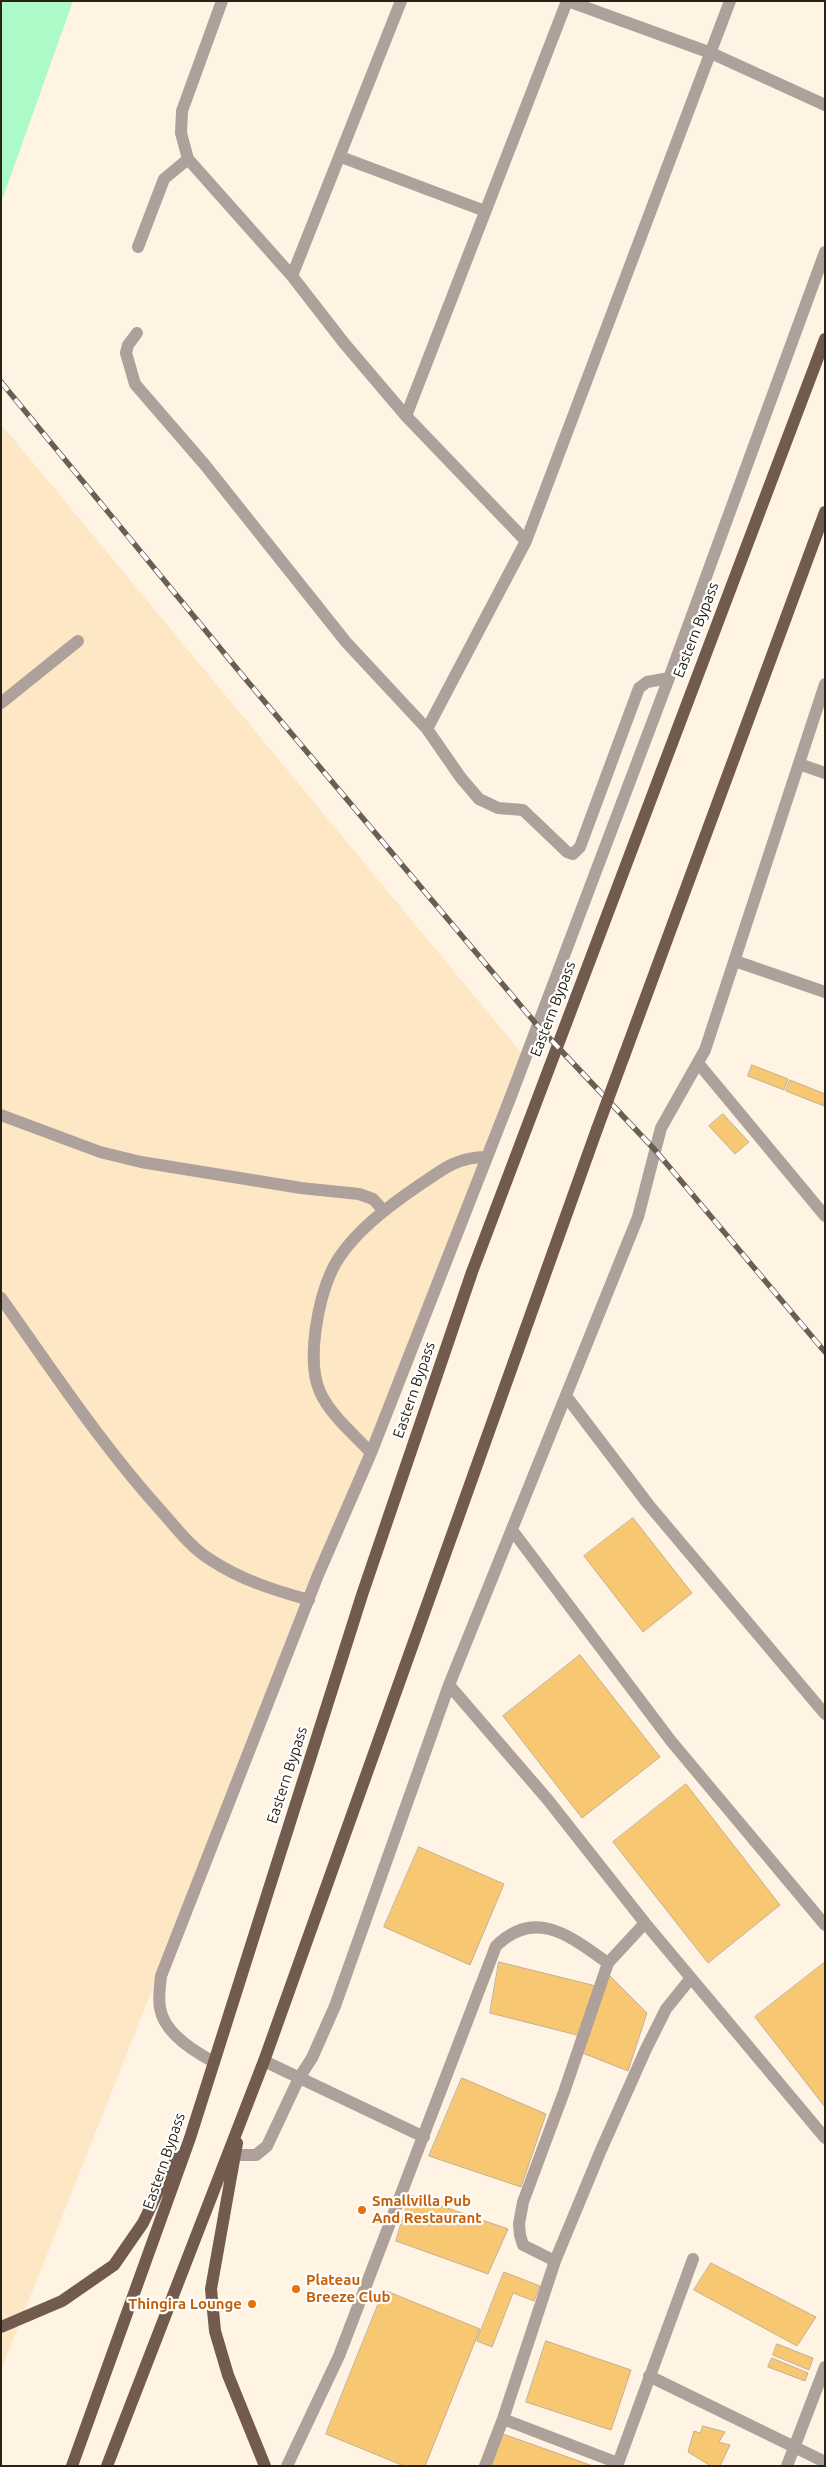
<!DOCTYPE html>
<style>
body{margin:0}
#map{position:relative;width:826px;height:2467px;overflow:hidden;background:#fff4e3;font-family:Ubuntu,sans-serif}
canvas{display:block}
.frame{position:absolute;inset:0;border:2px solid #282217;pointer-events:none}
</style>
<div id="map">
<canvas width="826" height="2467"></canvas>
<div class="frame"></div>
</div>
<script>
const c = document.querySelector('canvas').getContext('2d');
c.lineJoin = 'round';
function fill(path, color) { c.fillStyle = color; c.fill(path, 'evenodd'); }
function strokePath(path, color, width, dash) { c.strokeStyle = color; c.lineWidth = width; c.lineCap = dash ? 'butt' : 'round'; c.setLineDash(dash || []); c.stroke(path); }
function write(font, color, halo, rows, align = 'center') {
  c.font = font + ' Ubuntu,sans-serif'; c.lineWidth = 4.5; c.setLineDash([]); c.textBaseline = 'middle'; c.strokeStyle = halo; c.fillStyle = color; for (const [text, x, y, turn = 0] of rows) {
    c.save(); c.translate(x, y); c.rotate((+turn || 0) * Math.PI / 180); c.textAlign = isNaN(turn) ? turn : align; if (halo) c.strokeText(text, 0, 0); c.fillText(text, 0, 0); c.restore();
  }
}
fill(new Path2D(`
 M1,424L524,1056L1,2370Z`), '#fde7c4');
fill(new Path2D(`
 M1,1H73L1,203Z`), '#abfac7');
const building = new Path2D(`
 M752,1065L788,1079L784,1090L748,1076Z
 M790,1080L825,1094L824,1106L786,1091Z
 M723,1114L749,1142L735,1154L709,1126Z
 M633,1518L692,1593L643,1632L584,1556Z
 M580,1655L660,1757L582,1818L503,1716Z
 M686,1784L780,1905L708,1963L613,1842Z
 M419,1847L504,1884L470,1965L384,1927Z
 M499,1962L596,1986L581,2036L490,2013Z
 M825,1962V2107L755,2017Z
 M609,1975L647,2013L628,2071L580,2052Z
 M462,2078L546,2114L521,2187L429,2156Z
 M410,2195L508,2229L488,2274L396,2241Z
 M711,2263L816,2317L797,2346L694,2290Z
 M504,2272L540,2286L534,2301L513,2293L492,2347L477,2341Z
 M384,2290L480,2329L425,2466H404L326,2434Z
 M546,2341L631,2370L611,2430L526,2402Z
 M777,2344L813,2358L809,2370L773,2355Z
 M772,2358L808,2373L805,2381L768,2367Z
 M703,2426L725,2432L719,2442L730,2445L720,2466H711L688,2452L694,2431L700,2433Z
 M503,2434L593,2466H492Z`);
fill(building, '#f7c772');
strokePath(building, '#c1b095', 1);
strokePath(new Path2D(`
 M222,1L182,111L181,133L188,159L292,276L344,343L406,416
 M568,1L711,53L825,105
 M341,157L485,211
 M138,247L164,179L188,159
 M292,276L401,1
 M137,333L128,345L126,353L135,384L205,465L346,642L427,729L526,541L730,1
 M526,541L406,416L567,1
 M1,703L78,641
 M427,729L461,778L479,799L498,808L523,810L567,852L573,854L580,847L639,688L647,682L669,678
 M799,764L825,773
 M735,961L825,992
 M698,1063L825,1216
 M1,1115L100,1152L141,1162L301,1188L359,1194L373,1199L383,1210
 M1,1298C53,1371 102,1446 163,1513C177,1529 192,1549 211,1560C241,1580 274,1590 309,1600
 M566,1396L648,1504L825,1714
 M371,1453C354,1434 331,1416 320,1392C306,1361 318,1300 332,1270C349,1235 390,1205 421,1184C432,1177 442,1169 453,1164C464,1159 475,1157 486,1157
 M512,1530L671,1741L825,1925
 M449,1685L548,1800L645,1923L825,2138
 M264,2061L424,2137
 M214,2062C193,2051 164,2033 160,2008C158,1998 160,1986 161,1976L318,1575L371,1453L511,1096L669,678L825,252
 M235,2155H256L267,2146L299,2078L312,2058L335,2006L449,1685L638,1217L661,1128L705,1050L825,684
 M555,2261L601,2150L646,2049L666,2009L691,1978
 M649,2376L825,2462
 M503,2419L618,2463
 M287,2466L339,2356L496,1946C536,1907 571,1937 608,1963
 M485,2466L503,2419L555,2261L523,2245L520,2235L519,2224L523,2202L564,2092L608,1963L645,1923
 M617,2466L693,2259
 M787,2466L825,2367`), '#aea09a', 12);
strokePath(new Path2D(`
 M624,1056L825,512
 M237,2143L211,2289L215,2331L228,2375L265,2466
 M1,2327L62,2301L114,2265L143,2223L164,2179L178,2157
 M72,2466L190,2138L362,1595L472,1272L825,339
 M107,2466L264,2061L597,1129`), '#725a4f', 12);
const rail = new Path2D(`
 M1,382L243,676L537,1025L655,1150L825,1352`);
strokePath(rail, '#686054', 5.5);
strokePath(rail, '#fff', 4, [11]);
strokePath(new Path2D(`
 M597,1129L624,1056`), '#725a4f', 12);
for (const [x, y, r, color] of [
 [362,2210,5,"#e8710a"],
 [296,2289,5,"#e8710a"],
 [252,2304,5,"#e8710a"]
]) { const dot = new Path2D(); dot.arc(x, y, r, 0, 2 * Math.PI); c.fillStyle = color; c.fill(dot); strokePath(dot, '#fff', 2); }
write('15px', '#282217', '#fff', [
 ["Eastern Bypass",696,630,-69],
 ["Eastern Bypass",553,1009,-69],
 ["Eastern Bypass",414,1390,-71],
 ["Eastern Bypass",287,1775,-72],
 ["Eastern Bypass",164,2161,-71]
]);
write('bold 15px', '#c56008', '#fff', [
 ["Smallvilla Pub",372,2201],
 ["And Restaurant",372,2218],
 ["Plateau",306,2280],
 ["Breeze Club",306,2297],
 ["Thingira Lounge",242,2304,"right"]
], 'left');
</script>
